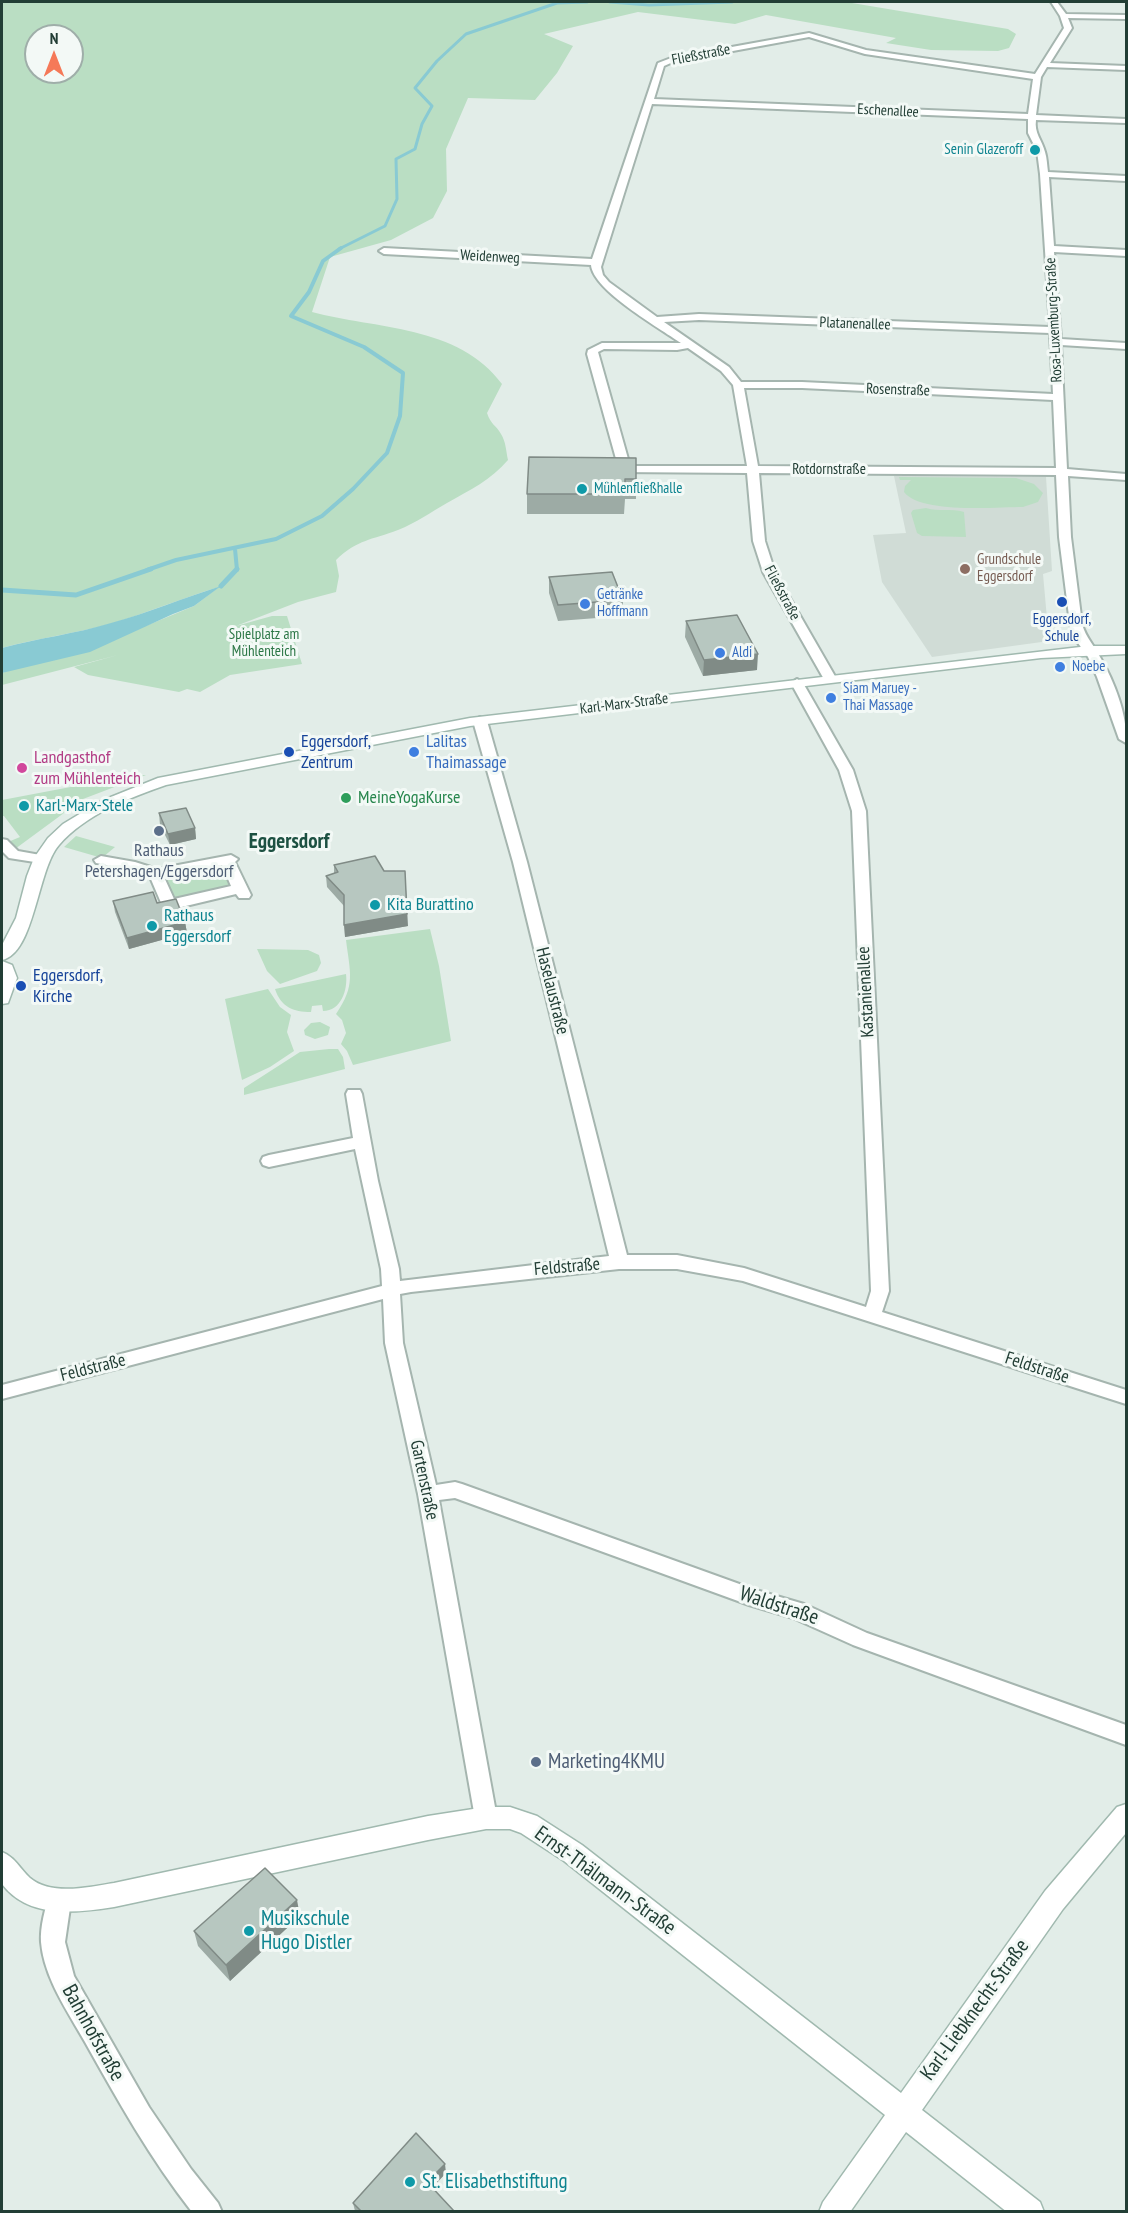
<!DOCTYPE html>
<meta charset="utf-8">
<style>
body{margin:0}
#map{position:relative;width:1128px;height:2213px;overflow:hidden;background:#e2ede8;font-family:"PT Sans Narrow",sans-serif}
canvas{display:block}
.frame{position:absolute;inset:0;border:3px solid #223e35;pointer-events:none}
.north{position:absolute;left:24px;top:24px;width:60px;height:60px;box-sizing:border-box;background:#f3f9f6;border:2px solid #9faea9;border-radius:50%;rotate:0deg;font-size:16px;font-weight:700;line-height:24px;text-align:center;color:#223e35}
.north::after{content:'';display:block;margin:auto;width:21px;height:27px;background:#f57958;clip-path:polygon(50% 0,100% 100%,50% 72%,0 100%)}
</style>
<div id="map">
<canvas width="1128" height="2213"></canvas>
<div class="frame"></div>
<div class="north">N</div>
</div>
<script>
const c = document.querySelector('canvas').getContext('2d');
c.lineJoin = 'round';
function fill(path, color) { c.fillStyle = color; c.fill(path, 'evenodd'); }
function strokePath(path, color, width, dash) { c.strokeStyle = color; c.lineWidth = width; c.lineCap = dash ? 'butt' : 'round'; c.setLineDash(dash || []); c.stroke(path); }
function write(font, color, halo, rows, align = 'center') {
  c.font = font + ' "PT Sans Narrow",sans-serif'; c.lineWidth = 6; c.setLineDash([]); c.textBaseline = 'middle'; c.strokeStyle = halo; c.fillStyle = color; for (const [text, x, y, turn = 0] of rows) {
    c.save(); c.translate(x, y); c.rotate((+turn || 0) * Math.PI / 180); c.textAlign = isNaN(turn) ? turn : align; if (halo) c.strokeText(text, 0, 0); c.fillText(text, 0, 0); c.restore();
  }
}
fill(new Path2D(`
 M894,476L1046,477L1052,571L1043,574L1049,641L932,657L882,582L873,535L906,533Z`), '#d0dcd6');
fill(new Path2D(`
 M2,2H846L1008,29L1016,34L1009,48L998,51L931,50L886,43L896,38L766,15L735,24L638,12L544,34L573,46L557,73L535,100L468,98L446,149L447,191L433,218L391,240L330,257L312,312C375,329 459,325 502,384L487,413C491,425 496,425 501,434C506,442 506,451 508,460C491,480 470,490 447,503C431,512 416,523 398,530C372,540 358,539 336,560L339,576L336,592L298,602L236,626L272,616H287L302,664L230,675L200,692L187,689L179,692L88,675L74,667L118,655L2,685V673L148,625L194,606L219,587C182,598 147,613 110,624C74,634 37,638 2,648ZM36,36H72V72H36Z
 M899,477L1016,478L1034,484L1043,493L1038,502L1023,507C995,507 921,514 904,492L905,486L911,480H900Z
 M926,508C939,512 951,508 964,512L966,537L922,536L917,533L911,513L913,510Z
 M134,775H146L83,799L15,849L8,842L20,837L4,816H2V800Z
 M76,836L115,847L102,858L64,847Z
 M220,862L230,887L170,900L162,881L186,875L184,870Z
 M430,929L439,966L451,1041L353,1065L347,1051L341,1044L346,1033L342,1020L336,1014C356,985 350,973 346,940Z
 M257,949L308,950L319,955L321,963L317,971L280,984L267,971Z
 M346,974C348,990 341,1011 323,1011L322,1005L312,1006L311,1012C293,1012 281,1007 275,989Z
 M268,989L280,1007L291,1015L287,1032L294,1051L270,1067L242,1080L225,999Z
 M320,1022L330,1027L328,1035L315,1039L305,1035L304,1030L311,1023Z
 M329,1049H338L343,1057L345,1069L244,1095V1088L300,1052Z`), '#badec3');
fill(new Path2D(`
 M221,586L194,606L173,614L90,652L2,673V648C38,638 75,634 111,623C148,613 183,598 221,586Z`), '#89cad3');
strokePath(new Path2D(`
 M610,2L649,5L732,2
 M339,249L385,226L397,199L396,159L415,149L422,124L432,106L415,88L437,61L466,34L557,3L587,2`), '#89cad3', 3);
strokePath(new Path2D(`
 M235,549L237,570
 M147,570L176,560L276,539L322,516L353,489L387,453L400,416L403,373L364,347L291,316L309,292L323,261L341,248`), '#89cad3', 4);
strokePath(new Path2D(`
 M221,586L237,569
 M2,590L76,595L151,569`), '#89cad3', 5);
const street = new Path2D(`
 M1051,2H1057L1066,14L1126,15V19L1068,18L1072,28L1050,63L1126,66V70L1047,67L1041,77L1036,115L1126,119V123L1036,120C1034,133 1042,140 1045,152C1047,158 1047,165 1048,172L1126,176V181L1049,177L1054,246L1126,250V256L1054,252L1061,339L1126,343V349L1061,345L1067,469L1126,474V480L1068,476L1071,537L1082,624C1086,638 1094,645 1100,657C1114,681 1128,716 1126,743L1119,739L1097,677L1088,657L1073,636L1070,624L1059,537L1056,475L759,473L765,541L775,572L836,678L830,682L825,681L763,572L753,541L747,473L615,472L609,469L618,466L587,354L588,350L602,343H681C659,328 593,290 591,265L384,254L379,251L384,248L592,259L658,63L671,58L809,33L866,50L1035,74L1064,28L1060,16ZM809,37L865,54L1033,79L1028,114L654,99L664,66L673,62ZM652,104L1028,119V133L1037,151L1040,174L1050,327L699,314L657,317L609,282L603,275L601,267ZM699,320L1050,333L1053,394L802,382H741L729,367L664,322ZM688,348L721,371L733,385L747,466H630L598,352L604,349L677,350ZM744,388H802L1053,400L1056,468L758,466Z
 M797,679L803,683L853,770L866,811L889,1291L882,1312L1126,1390V1404L743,1281L677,1269H619L411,1292L400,1294L403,1343L436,1485L455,1482L462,1484L756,1590L804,1604L867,1633L1126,1725V1745L853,1645L793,1618L749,1605L455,1498L439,1500L497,1818L494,1825L486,1828L478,1825L475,1818L418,1494L385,1343L383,1299L2,1399V1385L382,1286L381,1269L355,1149L269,1167L263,1165L261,1161L263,1157L269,1155L353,1138L346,1094L348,1090H360L362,1094L378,1181L399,1269L400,1281L609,1256L513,862L473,721L480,717L487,721L527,862L627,1255H677L744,1268L866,1307L871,1291L852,811L839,770L791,683Z
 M2,839L7,840L18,851L46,856L48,859L41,863L9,858L2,851Z
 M231,855L238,859L235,862L251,895L249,898H239L236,894L169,910L162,905L150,877L132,870L96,863L94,860L101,856L135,862L157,869ZM222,865L231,886L174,899L164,877Z
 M59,1890L67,1893L71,1901L65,1942L74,1976L149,2107L191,2169L218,2203L222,2212H192C150,2158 118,2101 85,2042C68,2012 44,1978 41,1942C40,1928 45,1906 51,1893Z`);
const secondary = new Path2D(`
 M1089,646H1126V654L1041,658L470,726L166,785C129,798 86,814 59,845C37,870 35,953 2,960V945L16,918L27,876L34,858L48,838L63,824L101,801L158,778L470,718Z
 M2,961L12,965L17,978L8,1003L2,1004Z
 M1126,1804V1833L1063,1909L922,2110L1040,2202L1044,2212H1007L906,2132L850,2212H819L823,2202L885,2115L564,1861L521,1833L510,1829H486L428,1840L114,1907C75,1913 29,1919 2,1884V1852C15,1857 20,1869 30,1878C51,1896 89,1887 114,1883L428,1816L486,1807H510L537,1816L582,1845L901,2093L1045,1891L1117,1807Z`);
strokePath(street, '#a5b5af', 4);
strokePath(secondary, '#a0b9af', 3);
fill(street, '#fff');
fill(secondary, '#fff');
fill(new Path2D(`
 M529,457L636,479V499H625L624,514H527V494Z
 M549,577L623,600V616L558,621L549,593Z
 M686,621L757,670L703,676L685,637Z
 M159,813L195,828L196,839L170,845L160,825Z
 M334,865L408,926L345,937L344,906L327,887L326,876L334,874Z
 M113,901L157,903L185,922L187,933L129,949L115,912Z
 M300,1916L230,1981L198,1946L194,1931Z
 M446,2173L432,2188L454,2211H355L353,2203Z`), '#9daba5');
fill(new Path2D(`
 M758,654L757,670L703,676L704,660Z
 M195,828L196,839L170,845L168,834Z
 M405,871L408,926L345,937L344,925Z
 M185,922L187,933L129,949L127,938Z
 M297,1900L300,1916L230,1981L226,1965Z
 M445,2164L446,2173L428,2192L427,2182Z`), '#808b86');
const building = new Path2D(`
 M529,457L636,458V479H625V494H527Z
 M612,572L623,600L558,605L549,577Z
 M737,615L758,654L704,660L686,621Z
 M186,808L195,828L168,834L159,813Z
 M375,856L384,871H405L407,914L344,925V895L326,876L338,872L334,865Z
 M153,892L157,903L176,899L185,922L127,938L113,901Z
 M265,1868L297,1900L226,1965L194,1931Z
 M416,2133L445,2164L427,2182L454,2211H361L353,2203Z`);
fill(building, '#b7c7c0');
strokePath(building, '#808b86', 1.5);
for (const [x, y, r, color] of [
 [1035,150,6,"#0f9aa8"],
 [582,489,6,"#0f9aa8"],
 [965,569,6,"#8d6e63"],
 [1062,602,6,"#1a4fb4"],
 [585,604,6,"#3f7fe0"],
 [720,653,6,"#3f7fe0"],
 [1060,667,6,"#3f7fe0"],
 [831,698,6,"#3f7fe0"],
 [289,752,6,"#1a4fb4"],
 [414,752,6,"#3f7fe0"],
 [22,768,6,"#d1479c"],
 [346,798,6,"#2e9e5b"],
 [24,806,6,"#0f9aa8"],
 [159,831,6,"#5c6f8a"],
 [375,905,6,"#0f9aa8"],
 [152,926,6,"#0f9aa8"],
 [21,986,6,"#1a4fb4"],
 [536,1762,6,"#5c6f8a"],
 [249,1931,6,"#0f9aa8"],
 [410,2182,6,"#0f9aa8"]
]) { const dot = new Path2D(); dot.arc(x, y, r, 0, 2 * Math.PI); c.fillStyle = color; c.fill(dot); strokePath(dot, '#f3f9f6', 2); }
write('15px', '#223e35', '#f3f9f6', [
 ["Fließstraße",701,55,-11],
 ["Eschenallee",888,111,3],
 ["Weidenweg",490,257,3],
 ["Rosa-Luxemburg-Straße",1054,320,-93],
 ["Platanenallee",855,324,2],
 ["Rosenstraße",898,390,2],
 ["Rotdornstraße",829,470],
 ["Fließstraße",782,593,62],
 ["Karl-Marx-Straße",624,704,-7]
]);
write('15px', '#0d838f', '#f3f9f6', [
 ["Senin Glazeroff",1023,150],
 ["Mühlenfließhalle",594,489,"left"]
], 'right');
write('15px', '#785e54', '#f3f9f6', [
 ["Grundschule",977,560],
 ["Eggersdorf",977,577]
], 'left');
write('15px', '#366cbe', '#f3f9f6', [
 ["Getränke",597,595],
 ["Hoffmann",597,612],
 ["Aldi",732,653],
 ["Noebe",1072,667],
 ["Siam Maruey -",843,689],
 ["Thai Massage",843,706]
], 'left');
write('15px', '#164399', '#f3f9f6', [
 ["Eggersdorf,",1062,620],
 ["Schule",1062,637]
]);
write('15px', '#2b7645', '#f3f9f6', [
 ["Spielplatz am",264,635],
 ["Mühlenteich",264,652]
]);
write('18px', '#164399', '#f3f9f6', [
 ["Eggersdorf,",301,742],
 ["Zentrum",301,763],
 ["Eggersdorf,",33,976],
 ["Kirche",33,997]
], 'left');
write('18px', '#366cbe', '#f3f9f6', [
 ["Lalitas",426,742],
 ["Thaimassage",426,763]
], 'left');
write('18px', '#b23c85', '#f3f9f6', [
 ["Landgasthof",34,758],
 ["zum Mühlenteich",34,779]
], 'left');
write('18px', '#27864d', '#f3f9f6', [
 ["MeineYogaKurse",358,798]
], 'left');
write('18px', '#0d838f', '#f3f9f6', [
 ["Karl-Marx-Stele",36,806],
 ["Kita Burattino",387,905],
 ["Rathaus",164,916],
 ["Eggersdorf",164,937]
], 'left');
write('18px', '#4e5e75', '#f3f9f6', [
 ["Rathaus",159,851],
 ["Petershagen/Eggersdorf",159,872]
]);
write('18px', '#223e35', '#f3f9f6', [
 ["Haselaustraße",552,991,76],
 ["Kastanienallee",866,992,-93],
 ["Feldstraße",567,1267,-5],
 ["Feldstraße",93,1368,-14],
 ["Feldstraße",1037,1368,18],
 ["Gartenstraße",424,1480,78]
]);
write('bold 21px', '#1d5142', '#f3f9f6', [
 ["Eggersdorf",289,842]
]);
write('21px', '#223e35', '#f3f9f6', [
 ["Waldstraße",779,1606,18],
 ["Ernst-Thälmann-Straße",605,1881,36],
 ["Karl-Liebknecht-Straße",975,2010,-54],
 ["Bahnhofstraße",93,2033,61]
]);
write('21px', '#4e5e75', '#f3f9f6', [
 ["Marketing4KMU",548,1762]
], 'left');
write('21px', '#0d838f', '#f3f9f6', [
 ["Musikschule",261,1919],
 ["Hugo Distler",261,1943],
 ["St. Elisabethstiftung",422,2182]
], 'left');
</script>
